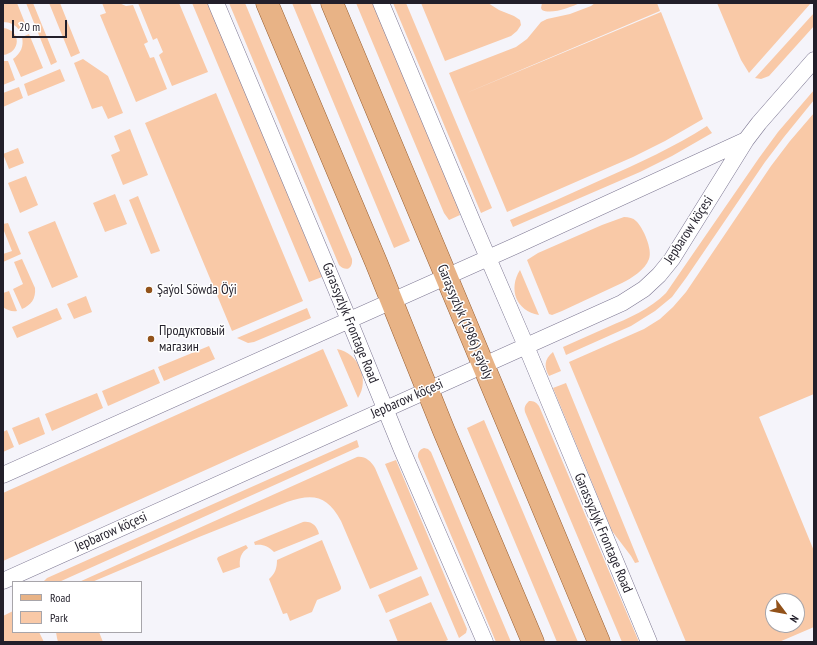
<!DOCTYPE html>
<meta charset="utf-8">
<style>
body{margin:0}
#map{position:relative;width:817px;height:645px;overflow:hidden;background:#f5f4fa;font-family:"PT Sans Narrow",sans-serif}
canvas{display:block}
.frame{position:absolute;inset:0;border:4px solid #221f2a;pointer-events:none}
.legend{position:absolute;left:12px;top:581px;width:130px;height:52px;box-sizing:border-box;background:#fff;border:1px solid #a7a5aa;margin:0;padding:5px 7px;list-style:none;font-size:12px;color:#221f2a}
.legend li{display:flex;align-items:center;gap:8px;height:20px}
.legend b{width:20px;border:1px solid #a7a5aa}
.north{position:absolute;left:765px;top:593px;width:40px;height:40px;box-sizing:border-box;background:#fff;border:1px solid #a7a5aa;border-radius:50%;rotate:122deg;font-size:11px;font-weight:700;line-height:16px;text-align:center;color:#221f2a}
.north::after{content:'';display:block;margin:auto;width:14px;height:18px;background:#92521a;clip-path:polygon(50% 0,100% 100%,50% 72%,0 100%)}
.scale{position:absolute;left:12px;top:20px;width:55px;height:18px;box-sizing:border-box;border:2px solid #221f2a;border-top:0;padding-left:5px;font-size:12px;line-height:14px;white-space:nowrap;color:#221f2a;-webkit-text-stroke:3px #fff;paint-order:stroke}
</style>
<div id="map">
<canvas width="817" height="645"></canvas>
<div class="frame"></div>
<ul class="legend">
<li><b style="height:5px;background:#e8b386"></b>Road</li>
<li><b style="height:11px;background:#f9c9a7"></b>Park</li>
</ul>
<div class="north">N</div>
<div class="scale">20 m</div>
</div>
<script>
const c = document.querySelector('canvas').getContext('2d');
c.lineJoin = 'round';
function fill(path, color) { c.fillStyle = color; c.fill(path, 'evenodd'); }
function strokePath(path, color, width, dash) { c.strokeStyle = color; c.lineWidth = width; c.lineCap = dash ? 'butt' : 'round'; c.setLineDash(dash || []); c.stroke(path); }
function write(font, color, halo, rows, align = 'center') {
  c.font = font + ' "PT Sans Narrow",sans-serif'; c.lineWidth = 3; c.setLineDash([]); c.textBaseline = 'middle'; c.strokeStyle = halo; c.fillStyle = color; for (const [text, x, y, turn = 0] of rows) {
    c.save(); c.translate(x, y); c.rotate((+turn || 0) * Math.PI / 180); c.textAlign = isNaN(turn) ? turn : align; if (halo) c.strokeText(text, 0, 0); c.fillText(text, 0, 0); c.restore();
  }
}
fill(new Path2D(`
 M3,3H17L27,28L20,31C16,25 10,22 3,22Z
 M26,3H33L57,62L51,65Z
 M49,3H60L80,53L71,57Z
 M102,3H119L126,6L133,5L148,42L144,44L150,58L154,57L167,89L136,102L100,15L106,13Z
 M138,3H179L208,72L172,86L159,55L163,52L157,38L153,40Z
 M192,3H208L322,277L309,282Z
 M229,3H245L352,259C353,269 346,272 339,265Z
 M292,3H310L410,241L394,248Z
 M356,3H373L458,207L460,215L449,220L444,213Z
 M393,3H406L492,208L481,213Z
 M421,3H488L499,10L514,16L520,20L521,25L517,31L511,36L445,61Z
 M542,3H580C571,7 551,15 542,10L541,8Z
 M595,3H657L660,11L464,94L461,88L464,94L661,12L703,119L665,141L633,157L507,212L449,73L516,47L527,39L541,22L547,19L570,14L591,6Z
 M717,3H811L749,73L741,60Z
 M814,13V26L769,76L761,79L755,78Z
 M3,28C22,30 21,53 3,55Z
 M29,34L43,68L21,77L13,59C21,53 24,46 22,37Z
 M83,59L108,76L123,113L108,119L102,106L92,109L74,63Z
 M3,61H8L15,80L3,85Z
 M60,69L65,81L28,96L24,84Z
 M19,87L23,98L3,107V93Z
 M814,90V100L784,137L765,162L686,278L672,297L655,311L631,326L566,355L563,347C578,340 593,334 608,327C629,318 650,309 666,293L759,158L778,132Z
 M216,93L303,301L232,331L145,123Z
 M814,113V394L759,417L814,551V627L779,642H686L569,362L644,329L660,319L673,307L686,292L771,166L790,141ZM773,601H797V625H773Z
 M707,126L712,133L672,156L640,172L513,227L510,220C541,207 572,193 603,179C639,163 674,147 707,126Z
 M130,129L148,175L123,185L111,155L120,151L114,136Z
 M18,148L24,163L9,169L3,154Z
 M26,176L38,205L20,213L8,183Z
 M115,194L127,224L105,232L93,203Z
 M138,196L160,251L151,254L129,200Z
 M624,217C629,217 633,218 636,221C643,227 653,250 649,259C645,270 632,278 622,283L562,311L552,315L549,314L527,260L538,253L602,225Z
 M55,221L78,277L52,288L28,232Z
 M8,223L21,254L3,262V254L12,251L4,231H3V224Z
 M22,259L35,288C36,299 31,305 22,309L13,289L23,284L14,262Z
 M520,270L539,315C516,311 508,289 520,270Z
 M9,291L17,311C12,312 7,310 3,307V293Z
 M86,296L92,312L74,319L67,304Z
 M57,308L62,319L17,338L12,327Z
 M307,308L311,318L254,342L248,343L237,338Z
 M209,346L215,359L164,381L158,367Z
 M323,349L348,406L3,561V493Z
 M337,349C359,353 370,380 358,398Z
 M553,352L561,371L549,376C544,367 544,359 553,352Z
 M154,369L160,383L108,406L102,391Z
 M566,383L639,562L635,563L631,556L612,531L553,388Z
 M97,393L103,408L52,431L45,414Z
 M529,401C534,401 536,402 539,406L639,642H622L525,412C524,407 525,405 529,401Z
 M39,417L45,434L19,445L12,428Z
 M484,420L578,642H557L467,428Z
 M7,430L14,447L3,452V432Z
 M357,440L359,447L59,582H43L47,578Z
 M424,448L428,449L431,452L511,642H496L418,457C418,452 419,450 424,448Z
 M357,457C365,456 371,461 375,468L418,569L370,589L341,521C327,496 314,493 287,502L199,537L92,582H79Z
 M396,460L467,629L466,633L459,638L385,464Z
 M303,522C312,521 317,526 319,534L274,552C268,546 263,544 255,545L254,542Z
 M322,540L341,587V589L339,591L317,600L312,612L290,621L287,613L283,614L269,579C275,574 277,568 277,560Z
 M246,545L248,548C241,552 239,559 240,567L223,573L217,559L218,557Z
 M421,576L429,595L386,613L378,595Z
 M431,602L448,640L443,642H398L389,620Z
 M13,611V632H39L44,642H3V616Z
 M56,632H99L103,642H58L57,638Z`), '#f9c9a7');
const minor = new Path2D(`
 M216,3L349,320L402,450L485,642
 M381,3L473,223L526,346L649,642
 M3,475L515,246L746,140
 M3,581L622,303L644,289L659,275L672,259L746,140L759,123L814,60`);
const primary = new Path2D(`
 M267,3L376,262L444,431L533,642
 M332,3L599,642`);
strokePath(minor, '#7d7792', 17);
strokePath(primary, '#985f32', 23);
strokePath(minor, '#fff', 16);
strokePath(primary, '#e8b386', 22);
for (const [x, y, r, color] of [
 [149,290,4,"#92521a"],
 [151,339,4,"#92521a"]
]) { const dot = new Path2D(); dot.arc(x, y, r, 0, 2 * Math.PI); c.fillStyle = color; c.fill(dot); strokePath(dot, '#fff', 1.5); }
write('14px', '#221f2a', '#fff', [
 ["Jepbarow köçesi",689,230,-57],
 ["Garaşsyzlyk (1986) şaýoly",465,322,67],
 ["Garassyzlyk Frontage Road",350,323,68],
 ["Jepbarow köçesi",407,399,-24],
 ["Jepbarow köçesi",111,532,-24],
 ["Garassyzlyk Frontage Road",603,533,67]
]);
write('14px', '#221f2a', '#fff', [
 ["Şaýol Söwda Öýi",157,290],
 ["Продуктовый",159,331],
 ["магазин",159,347]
], 'left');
</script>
